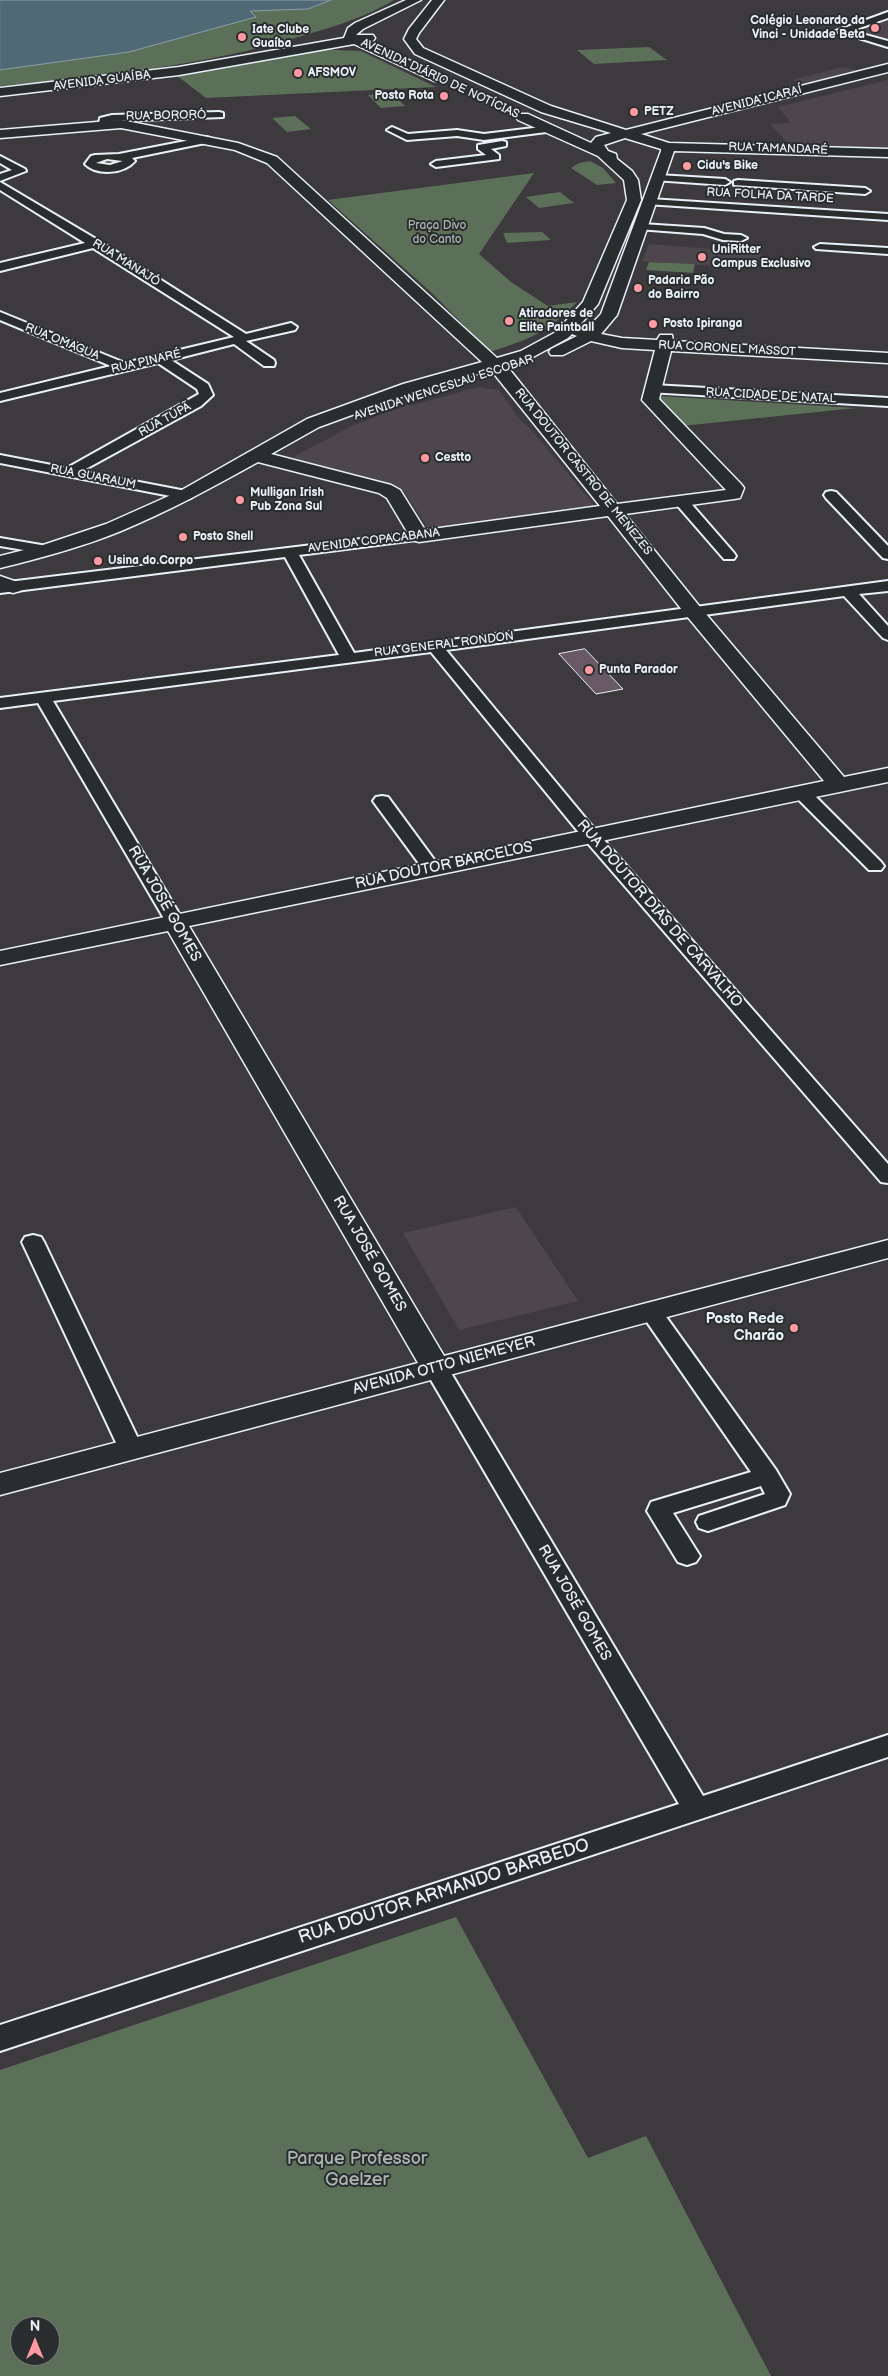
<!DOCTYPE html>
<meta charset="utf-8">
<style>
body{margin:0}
#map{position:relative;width:888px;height:2376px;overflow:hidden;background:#3d3a3e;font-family:"Balsamiq Sans",sans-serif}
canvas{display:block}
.north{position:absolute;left:10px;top:2316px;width:50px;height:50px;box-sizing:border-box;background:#2a2d2e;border:1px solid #767b7f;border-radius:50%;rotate:0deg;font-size:14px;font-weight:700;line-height:20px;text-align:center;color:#e8f1f8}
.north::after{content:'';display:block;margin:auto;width:18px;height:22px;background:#ff9aa2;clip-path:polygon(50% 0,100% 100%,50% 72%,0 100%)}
</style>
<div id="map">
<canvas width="888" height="2376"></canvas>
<div class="north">N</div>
</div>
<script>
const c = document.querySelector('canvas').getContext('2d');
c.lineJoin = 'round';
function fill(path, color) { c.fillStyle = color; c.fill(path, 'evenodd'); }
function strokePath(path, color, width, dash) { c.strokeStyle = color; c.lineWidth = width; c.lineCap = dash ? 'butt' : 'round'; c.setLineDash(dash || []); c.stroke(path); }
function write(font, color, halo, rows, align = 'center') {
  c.font = font + ' "Balsamiq Sans",sans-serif'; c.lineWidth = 4; c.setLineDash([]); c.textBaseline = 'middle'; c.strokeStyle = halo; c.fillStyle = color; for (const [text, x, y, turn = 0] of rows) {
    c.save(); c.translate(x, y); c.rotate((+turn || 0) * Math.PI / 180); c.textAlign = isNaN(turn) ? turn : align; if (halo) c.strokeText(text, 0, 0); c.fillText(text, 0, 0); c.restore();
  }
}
fill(new Path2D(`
 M888,19V41L849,32Z
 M843,67L859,71L805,84L792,80Z
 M888,80V150L790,145L770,124L791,123L778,107Z
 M649,244L685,247L761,252L759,269L642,261Z
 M478,387L499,390L520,420L529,427L595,506L428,528L404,492L394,487L296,460L295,456L354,425L407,405H413Z
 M516,1207L578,1301L459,1330L403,1233Z`), '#4d464c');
fill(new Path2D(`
 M331,0H394C366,17 333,27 302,36C203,66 102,76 0,86V70L129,52L255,17L249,11L308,9Z
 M649,47L667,60L594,64L577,50Z
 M314,49L361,51L436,87L206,98L176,75L234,66L289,52Z
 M392,93L405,106L381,108L368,95Z
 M295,116L311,129L287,132L272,118Z
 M590,161L603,168L616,183L597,185L571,168L579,163Z
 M534,173L479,254L511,282L548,306L577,302C546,334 531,338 490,352L434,295L328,200Z
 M560,192L574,203L539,208L526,197Z
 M542,232L551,240L507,243L503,233Z
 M649,262L695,264L693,273L646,270Z
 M658,396L856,408L682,426L660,405Z
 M456,1917L588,2158L646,2136L771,2376H0V2070ZM20,2326H50V2356H20Z`), '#5c6f59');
const water = new Path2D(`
 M0,0H331L308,9L250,11L256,17L129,52L0,70Z`);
fill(water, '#506a75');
strokePath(water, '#8da0a9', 1);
const building = new Path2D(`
 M585,649L623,689L596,694L559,654Z`);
fill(building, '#685964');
strokePath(building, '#e8f1f8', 1);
const street = new Path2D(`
 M888,12V18L851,31L888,41V47L836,31Z
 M219,112L223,113V117L112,121L104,127L99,124L100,118L112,115Z
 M550,126L555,129L554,131L484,140L457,136L407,140L387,130L392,127L408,134L457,130L484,134Z
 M206,137L210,138V142L132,158L135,161C124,174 97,176 85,164L91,156L95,155L119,154ZM107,159L122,161H123L110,165L96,163Z
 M502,141L506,142V146L491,149L499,155V159L436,167L431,164L436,161L486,155L478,149V145Z
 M0,156L25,169L26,171L0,181V174L12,170L0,163Z
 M658,175L725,179L730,182L725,185L654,180V176Z
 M738,180L865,188L870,191L865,194L734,185V181Z
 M0,182L101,242L246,334L291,323L297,327L295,330L246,341L274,360L275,363L274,366H264L234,344L171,360L208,384L213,395L201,406L82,471L191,492L193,495L191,498L186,499L0,463V455L67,468L199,394L197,389L158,363L0,401V393L111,366L0,320V312L125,363L234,337L93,248L0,271V263L85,243L0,190Z
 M650,199L888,214V220L646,204V200Z
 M642,224L704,228L724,234L741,235L747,238L741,241L723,240L703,234L638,229V225Z
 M820,244L888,248V254L816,249L814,247Z
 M653,385L888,398V406L648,392L646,389Z
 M831,491L836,492L888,546V559L883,558L826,498L824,495L826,492Z
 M682,498L687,499L734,553L736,556L734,559H724L677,505L675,502L677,499Z
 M419,532L426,536L424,539L299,555L354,653L888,581V591L859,594L888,626V640L883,638L844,596L446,650L597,832L888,1164V1183L881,1182L585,840L431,652L53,701L184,922L182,926H168L166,922L38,703L0,708V698L339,655L285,557L0,593V583Z
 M0,538L47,546L54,550L47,554L0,546Z
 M802,788L808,789L881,862L884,866L881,870H869L796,797L793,793L796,789Z
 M382,796L388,797L438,865L441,869L438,873H426L373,801L376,797Z
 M33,1235L41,1237L44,1242L143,1449L139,1455L131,1457L123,1455L119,1449L22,1242L25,1237Z
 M651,1305L659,1307L776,1470L790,1494L785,1505L708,1531L699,1528L696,1522L699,1516L765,1494L761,1486L673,1513L700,1556L696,1562L687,1565L678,1562L647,1511L651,1502L751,1472L640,1312L643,1307Z
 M436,1360L444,1363L448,1368L703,1796L888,1735V1757L0,2051V2025L679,1804L424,1368L428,1363Z`);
const secondary = new Path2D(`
 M406,0H421L363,29L356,35H373L375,38L373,41L369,42L442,75L444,78L442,81H434L354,44L179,75L0,96V88L179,67L344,38L348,28L355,23Z
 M432,0H444L419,33L416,39L423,48L551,106L626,130L888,64V72L641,134L669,143L888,149V157L674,151L617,315L601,334L622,338L657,340L660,335H672L673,341L888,353V363L671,351L659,399L741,484L744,488L740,498L734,499L625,514L700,607L844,777L888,768V782L189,926L444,1356L888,1240V1258L0,1495V1473L418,1363L168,931L0,965V951L824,781L686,615L608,516L419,542L412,540L387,498L379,493L258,462C213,487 169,511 121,531C82,547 41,558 0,568V556L40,546L106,524L180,491L307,419L403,384L482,362L267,163L235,150L121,128L0,138V130L121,120L238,143L277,157L497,358L521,351L556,332L583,302L627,200L624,180L598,156L518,120L516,117L518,114H528L591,143L596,137L611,133L541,112L415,54L404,39L409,29ZM625,138L661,149V151L601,314L587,329L579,326L598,304L641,200L638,180L632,171L617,159L616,154L608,151L604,145ZM572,334L577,336L551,349L549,352L551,355H563L591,341L622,348L655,350L642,400L726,490L617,504L506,365L533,357L568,338ZM491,370L600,506L425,530L400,490L391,485L271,454L319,427L415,392Z
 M0,576L20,583L23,587L20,591L13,593L0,589Z`);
strokePath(street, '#e8f1f8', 4);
strokePath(secondary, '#e8f1f8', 3);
fill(street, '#2a2d2e');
fill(secondary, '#2a2d2e');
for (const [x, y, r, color] of [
 [875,28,5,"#ff9aa2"],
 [242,37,5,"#ff9aa2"],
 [298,73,5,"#ff9aa2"],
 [444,96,5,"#ff9aa2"],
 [634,112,5,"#ff9aa2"],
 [687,166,5,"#ff9aa2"],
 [702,257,5,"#ff9aa2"],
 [638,288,5,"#ff9aa2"],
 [509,321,5,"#ff9aa2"],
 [653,324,5,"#ff9aa2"],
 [425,458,5,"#ff9aa2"],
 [240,500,5,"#ff9aa2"],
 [183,537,5,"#ff9aa2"],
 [98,561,5,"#ff9aa2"],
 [589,670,5,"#ff9aa2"],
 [794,1328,5,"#ff9aa2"]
]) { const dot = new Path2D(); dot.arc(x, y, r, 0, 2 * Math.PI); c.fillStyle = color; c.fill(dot); strokePath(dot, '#2a2d2e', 2); }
write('bold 12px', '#e8f1f8', '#2a2d2e', [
 ["Colégio Leonardo da",865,21,"right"],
 ["Vinci - Unidade Beta",865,35,"right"],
 ["Iate Clube",252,30],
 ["Guaíba",252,44],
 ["AFSMOV",308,73],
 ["Posto Rota",434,96,"right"],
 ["PETZ",644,112],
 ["Cidu's Bike",697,166],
 ["UniRitter",712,250],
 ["Campus Exclusivo",712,264],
 ["Padaria Pão",648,281],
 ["do Bairro",648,295],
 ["Atiradores de",519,314],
 ["Elite Paintball",519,328],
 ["Posto Ipiranga",663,324],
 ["Cestto",435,458],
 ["Mulligan Irish",250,493],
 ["Pub Zona Sul",250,507],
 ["Posto Shell",193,537],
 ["Usina do Corpo",108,561],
 ["Punta Parador",599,670]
], 'left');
write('12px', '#e8f1f8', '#2a2d2e', [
 ["AVENIDA DIÁRIO DE NOTÍCIAS",440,79,25],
 ["AVENIDA GUAÍBA",102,81,-7],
 ["AVENIDA ICARAÍ",757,101,-14],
 ["RUA BORORÓ",166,116,-1],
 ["RUA TAMANDARÉ",778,149,2],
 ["RUA FOLHA DA TARDE",770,196,3],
 ["RUA MANAJÓ",126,263,32],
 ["RUA OMAGUA",62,342,22],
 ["RUA CORONEL MASSOT",727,349,3],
 ["RUA PINARÉ",146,362,-13],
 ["AVENIDA WENCESLAU ESCOBAR",444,388,-18],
 ["RUA CIDADE DE NATAL",771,396,3],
 ["RUA TUPÃ",165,420,-29],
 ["RUA DOUTOR CASTRO DE MENEZES",583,472,51],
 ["RUA GUARAUM",93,477,11],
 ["AVENIDA COPACABANA",374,541,-7],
 ["RUA GENERAL RONDON",444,645,-7]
]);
write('12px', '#a9b6b0', '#2a2d2e', [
 ["Praça Divo",437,226],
 ["do Canto",437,240]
]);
write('15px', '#e8f1f8', '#2a2d2e', [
 ["RUA DOUTOR BARCELOS",444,866,-12],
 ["RUA JOSÉ GOMES",164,904,60],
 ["RUA DOUTOR DIAS DE CARVALHO",659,914,49],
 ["RUA JOSÉ GOMES",369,1254,60],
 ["AVENIDA OTTO NIEMEYER",444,1366,-15],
 ["RUA JOSÉ GOMES",574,1603,60]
]);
write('bold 15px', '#e8f1f8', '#2a2d2e', [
 ["Posto Rede",784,1319],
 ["Charão",784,1336]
], 'right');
write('18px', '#e8f1f8', '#2a2d2e', [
 ["RUA DOUTOR ARMANDO BARBEDO",444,1892,-18]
]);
write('18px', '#a9b6b0', '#2a2d2e', [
 ["Parque Professor",357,2159],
 ["Gaelzer",357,2180]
]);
</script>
